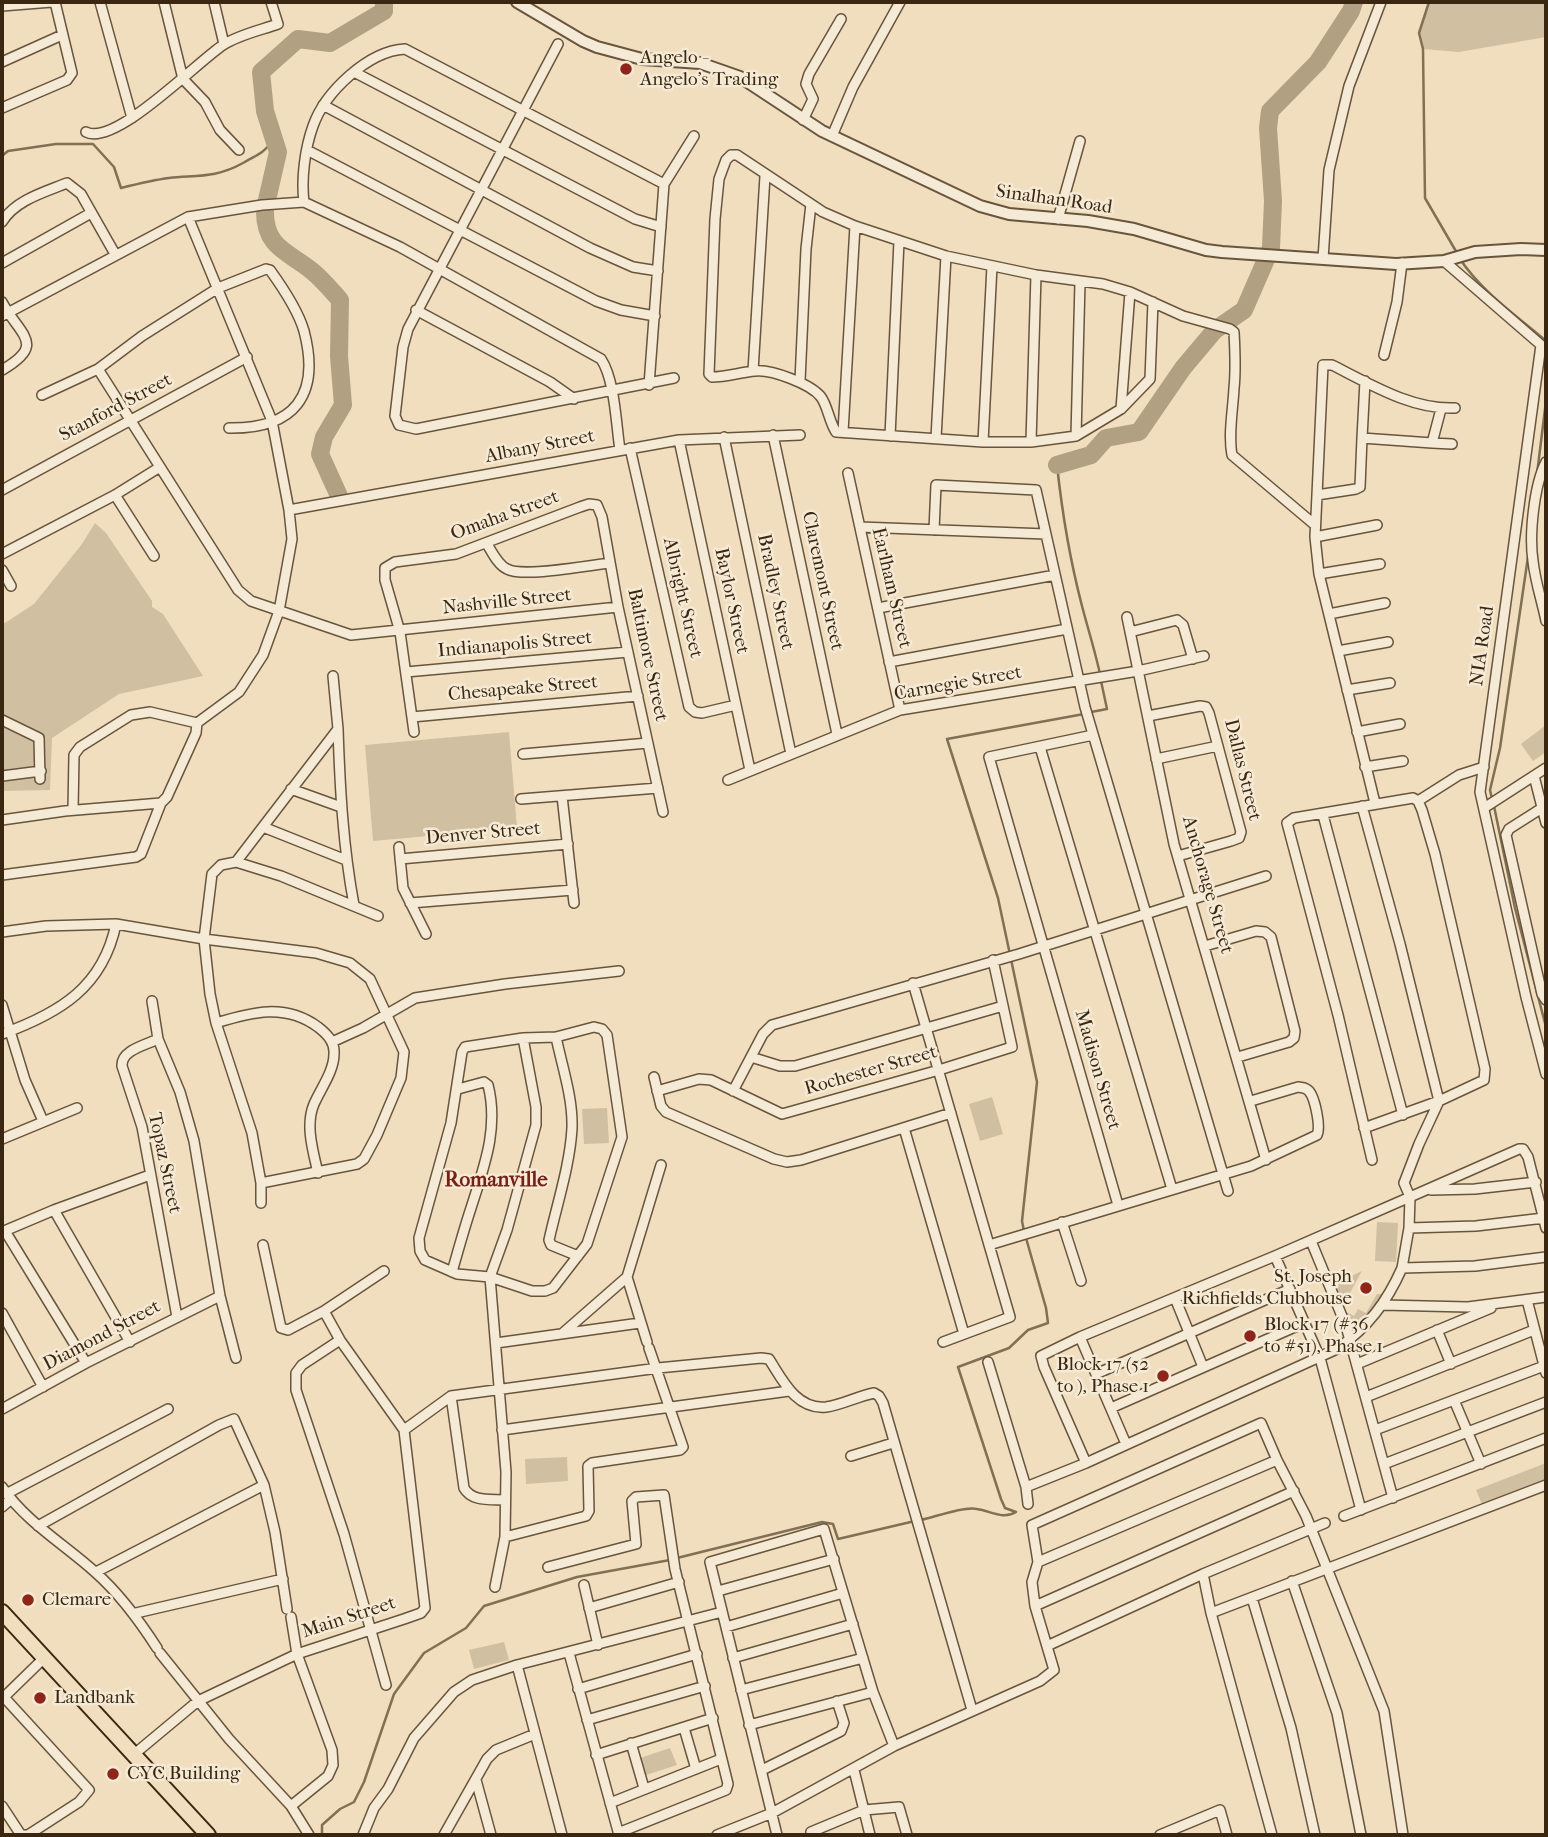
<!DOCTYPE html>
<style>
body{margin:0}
#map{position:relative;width:1548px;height:1837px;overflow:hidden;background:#f0debe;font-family:"IM FELL French Canon",serif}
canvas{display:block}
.frame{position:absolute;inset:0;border:4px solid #3b2711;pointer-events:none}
</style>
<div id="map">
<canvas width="1548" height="1837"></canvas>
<div class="frame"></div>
</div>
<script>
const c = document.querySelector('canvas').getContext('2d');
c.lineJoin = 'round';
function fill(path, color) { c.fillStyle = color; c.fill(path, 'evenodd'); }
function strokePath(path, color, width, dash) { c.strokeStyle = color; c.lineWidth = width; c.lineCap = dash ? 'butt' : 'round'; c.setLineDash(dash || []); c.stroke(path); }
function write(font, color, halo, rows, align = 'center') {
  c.font = font + ' "IM FELL French Canon",serif'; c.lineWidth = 5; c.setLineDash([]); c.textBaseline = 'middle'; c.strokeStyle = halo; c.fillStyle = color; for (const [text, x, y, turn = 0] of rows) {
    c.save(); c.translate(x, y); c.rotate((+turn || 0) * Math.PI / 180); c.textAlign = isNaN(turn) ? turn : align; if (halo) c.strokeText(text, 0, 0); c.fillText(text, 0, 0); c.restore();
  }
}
fill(new Path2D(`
 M1429,2H1546V37L1459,52L1423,49L1419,33Z
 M95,523L106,533L152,601V607L163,614L203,676L119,694L52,738L50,790L2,791V621L5,623L34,604L82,544Z
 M1546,725V752L1533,761L1521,744Z
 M509,732L517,828L373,841L365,745Z
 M992,1097L1003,1134L980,1141L969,1104Z
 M607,1108L609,1143L584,1144L582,1109Z
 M1377,1222L1398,1223L1396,1262L1375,1261Z
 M1362,1271L1341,1309L1354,1316L1358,1309L1366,1313L1377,1294H1384L1373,1310L1366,1314V1321L1349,1337L1327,1287Z
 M567,1457L568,1481L526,1484L525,1459Z
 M1546,1463V1483L1484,1509L1476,1490Z
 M504,1642L509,1660L474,1669L469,1650Z
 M670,1748L677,1765L646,1775L640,1758Z`), '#d1bfa1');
strokePath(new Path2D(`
 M1429,2L1419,33L1423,49L1425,198L1457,253
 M2,156L8,151L56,144H93L114,167L121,188C137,184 153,180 169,178C198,175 216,178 243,163C258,154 261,155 273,141
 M1460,259C1481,291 1517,316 1546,341
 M1057,465C1062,512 1070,560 1082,606C1088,629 1095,651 1100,674
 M1537,474L1546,401
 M1091,712L1107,709L1101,681
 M1492,799L1490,790L1500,748L1528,557
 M1494,806L1515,908L1546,1027
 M1024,1231L1022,1221L1037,1082L998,898L947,739L1084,714
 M921,1520C935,1517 964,1506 977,1509C991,1511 1003,1520 1016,1512L1005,1508L1001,1499L958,1367L1009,1348L1028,1330L1048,1323L1046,1308L1026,1238
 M677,1558L822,1522L833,1524L838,1539L915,1521
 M322,1835V1825L340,1809L354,1802L364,1782L394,1694L424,1653L466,1628L484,1606L577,1577L670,1560`), '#827055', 2.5);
strokePath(new Path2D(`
 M267,200L278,152L265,111L261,72L298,39L330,43L384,11V2
 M265,212C265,248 289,252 312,271C322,279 331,290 340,300L339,356L343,405L324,437L320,454L339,496
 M1057,465L1091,455L1106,438L1139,432L1183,368L1215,330L1244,310L1271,248L1273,201L1268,128L1270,111L1318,62L1351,11L1354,2`), '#b2a083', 18);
const minor = new Path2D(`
 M100,2L132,118
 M164,2L183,79L205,102L220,130L239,150
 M214,2L224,44
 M2,6L52,2
 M558,44L408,329L403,347L395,416L399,425L416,429L674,378
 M2,62L62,35
 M354,72L635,219L661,227
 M323,105L590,248L633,267L658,271
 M2,108L67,80L72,73L55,2
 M803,120L813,99L806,84L809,74L841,19
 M86,132C115,147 197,62 223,45C238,35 261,30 278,24L271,2
 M832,136L853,87L900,2
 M307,150L596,301L621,310L655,316
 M664,184L694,136
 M811,204L823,212L855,226L946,256L1036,275L1103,284L1130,292L1183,316L1230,329L1234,332C1235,350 1236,370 1234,388C1233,410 1228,434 1232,455L1315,525
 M1058,219L1080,141
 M2,222C15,200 45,192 67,183L81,194L115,254
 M1323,259L1329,170L1349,86L1381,2
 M1444,261L1541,345L1480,792L1526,997L1546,1074
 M2,263L91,213
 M2,302C20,336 47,344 2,370
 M416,310L550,382L574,399
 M2,316L188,217L262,205L304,202
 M1384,355L1397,302L1402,263
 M98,369L238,590L251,601L351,635L618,607
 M753,371L765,176
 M800,381L806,249L811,204L737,155H731L726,160L719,179L715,219L709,374L712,377C727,377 741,372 755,371C771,369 811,384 821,397C828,407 829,421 836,432L983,442H1031L1076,436L1121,409L1150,379L1153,302
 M42,395L98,369L142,336L218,288L266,269L270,270C283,288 298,310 304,331C321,396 294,429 229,428
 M1121,409L1130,292
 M1441,409L1432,443L1362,438L1360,487L1356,489L1317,495L1323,365H1332C1370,384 1412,410 1455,408
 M843,432L855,226
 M773,435L837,734
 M890,436L899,241
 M1076,436L1080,282
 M724,437L791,754
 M936,438L946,256
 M1362,438L1365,381
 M679,440L750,770
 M983,442L992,266
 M1031,442L1036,275
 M1432,443L1452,444
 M630,448L689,707L695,712L702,713L736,705
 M620,450C616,424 615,380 601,359L400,247L304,202C301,179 305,148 313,126C325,92 368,51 405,49L664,184L649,385
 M1546,462C1534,485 1529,535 1533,561C1535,581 1542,601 1546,621
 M848,473L900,710
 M2,490L247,357
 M115,495L154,556
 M1317,495L1315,537L1319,574L1375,803
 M289,510L679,440L800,435
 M860,527L1046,534
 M934,530L936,485L1036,490L1085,707L1228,1191
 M1315,537L1377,525
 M487,544C492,552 498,565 507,569C523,578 590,565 610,563
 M2,554L115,495L160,467
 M2,570L11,586
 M1319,574L1380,564
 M878,608L1055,575
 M1329,614L1385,603
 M1127,617L1174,844L1266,1160
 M1130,632L1177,620L1183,625L1193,659
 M1338,651L1388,642
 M889,662L1067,629
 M406,672L628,652
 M333,676L338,729
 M1347,690L1390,683
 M1148,716L1200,706L1206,707L1209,713L1241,832L1239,838L1231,841L1178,856
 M412,717L638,696
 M2,720L39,738L40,779
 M414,732L400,632L385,580V568L395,562L456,554L580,507L589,504L597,505L602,517L618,607L663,812
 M1357,732L1400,724
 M1093,735L989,757L1118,1205
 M1040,747L1172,1189
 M523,754L648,743
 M1156,759L1218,746
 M1365,767L1403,761
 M2,776L41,771
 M1534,776L1546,823
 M728,780L900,710L1138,671L1204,656
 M291,789L341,807
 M562,796L574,903
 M521,799L658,788
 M1418,801L1459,775L1484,767
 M1362,806L1400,944L1439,1101L1364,1128
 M1484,808L1546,768
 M1542,808L1509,829L1506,835L1542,994L1546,1000
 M73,810L74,755L80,747L131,715L150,712L197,723
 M1323,815L1403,1115
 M2,820L65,811L161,803
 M263,827L346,860
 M399,847L403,888L426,934
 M400,859L568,844
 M236,862L338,729C340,789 343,846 354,905
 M2,875L136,857L141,854L161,803L167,797L196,733L197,723L239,692L263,655L279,611L292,539L289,510L272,421L188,217
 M410,903L573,890
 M2,932L46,926L116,924L204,939L316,953L350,963L370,979L404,1052L401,1078L377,1135L364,1159L357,1164L261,1183
 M1205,946L1256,931L1265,932L1271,937L1295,1031L1294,1038L1289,1042L1238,1057
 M913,983L1010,1317L943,1342
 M152,1001L158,1039L180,1092L194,1141L220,1296L236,1358
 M2,1005L25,1080L43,1121
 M216,1023C252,1012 285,1003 318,1027C327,1034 335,1042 334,1054C334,1071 321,1088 314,1104C305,1125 313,1151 318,1173
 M594,1027L602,1029L607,1035L622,1137L587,1244L553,1288L545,1291H532L490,1277L457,1274L425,1260L420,1251L419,1238L451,1123L462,1052L465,1047L523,1038L556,1037Z
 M2,1034C60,1013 103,987 116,924
 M556,1037C562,1066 573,1098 572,1128C570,1165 557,1204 549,1240L551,1245L578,1256
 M158,1039C146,1045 121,1050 122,1066L142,1127L177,1317
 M332,1042L363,1028L415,998L505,984L619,971
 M751,1057L780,1066H795L1003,1006
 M654,1077L661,1106L666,1112L774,1159L787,1162L801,1160L951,1113
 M657,1091L699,1079L711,1080L782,1114L939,1070L1012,1047L993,960
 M733,1091L763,1034L772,1025L1019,954L1266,876
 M904,1128L964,1334
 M2,1139L77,1108
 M1431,1190L1475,1189L1536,1182
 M261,1203V1183L252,1133L216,1023L210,994L204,939L212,874L221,865L236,862L281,876L378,916
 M54,1210L130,1342
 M1062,1222L1081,1281
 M1409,1228L1476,1226L1544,1218
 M1546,1228L1528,1157L1523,1149H1519L1410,1197L1409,1228L1402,1268L1475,1266L1546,1257
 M5,1231L86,1363
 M2,1232L54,1210L150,1175
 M1311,1241L1346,1326L1393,1498
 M989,1245L1251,1166L1317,1135C1321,1127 1315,1098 1309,1091C1305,1087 1303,1088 1298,1087L1251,1101
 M1275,1256L1320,1358L1361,1510
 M452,1272C458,1251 464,1229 471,1208C484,1167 499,1128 488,1085L484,1082L458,1089
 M1175,1298L1203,1367
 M1527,1300L1546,1373
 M1382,1305L1468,1307L1546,1297
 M324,1311L384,1271
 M2,1313L43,1387
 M1437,1330L1451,1364
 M563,1333L627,1277
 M1080,1337L1126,1444
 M340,1340L302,1365L296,1373V1390L344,1534L386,1685
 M647,1342L627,1277L661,1165
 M496,1343L640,1323
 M988,1362L1026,1487L1028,1504
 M1357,1364L1491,1308
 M1096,1374L1290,1289
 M451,1396L464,1488C472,1502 490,1499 505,1500
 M1366,1397L1534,1330
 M1454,1400L1481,1464
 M1111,1408L1304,1323
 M2,1409L86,1363L220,1296
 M404,1430L451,1396L658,1368L761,1358L769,1359C782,1379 796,1410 826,1407C842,1405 858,1396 874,1393L879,1396L883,1403L972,1710
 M502,1430L789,1391
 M1375,1430L1544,1366
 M851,1456L893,1443
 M1086,1463L1044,1367L1041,1356L1080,1337L1275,1256L1410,1197L1404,1183L1419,1144L1439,1101L1484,1080L1485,1069L1435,854L1422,810L1418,801L1413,798L1294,818L1287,823L1338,1015L1372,1160
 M1384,1464L1546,1402
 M2,1487C26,1522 64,1544 95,1572C120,1594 139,1620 157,1648
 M1026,1487L1086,1463L1337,1349C1368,1327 1387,1302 1402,1268
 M6,1494L168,1409
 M2,1507L10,1500
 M1344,1516L1546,1438
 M38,1526L219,1425L234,1419L264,1485L275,1532L287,1609
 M505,1537L586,1516L589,1511L588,1466L592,1463L680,1450L683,1447L649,1348
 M1038,1562L1277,1460
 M548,1567L636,1544L632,1501L636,1497L664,1495L675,1569L728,1784L726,1790L618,1833
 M96,1572L264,1485
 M1203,1574L1211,1613L1272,1835
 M1292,1581L1337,1713L1361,1835
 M584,1585L598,1645
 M495,1587L505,1537L506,1472L490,1277L507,1230L536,1125V1107L523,1038
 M718,1591L834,1559
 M1252,1598L1291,1728L1315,1835
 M1035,1606L1294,1491
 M589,1608L679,1582
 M136,1613L283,1579
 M1211,1613L1546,1485
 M291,1617L297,1654L332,1750L333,1765L328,1776L291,1806
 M726,1627L843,1593
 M1047,1646L1203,1574L1325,1523
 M160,1653L229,1739L291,1806L309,1835
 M569,1653L619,1835
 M733,1658L853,1624
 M517,1665L562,1835
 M578,1689L697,1654
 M741,1690L863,1658
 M2,1695L89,1790L79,1802L28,1835H21L2,1806
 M2,1699L43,1659
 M587,1720L705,1686
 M749,1725L873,1692
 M684,1728L696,1769
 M631,1743L644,1788
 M596,1755L713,1718
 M132,1756L198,1701L297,1654L404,1619L421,1613L425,1608L404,1430L340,1340L324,1311L288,1330L281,1328L263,1245
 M762,1770L841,1731L844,1723L837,1701
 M854,1770L870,1835
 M476,1780L491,1835
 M610,1803L721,1759
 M363,1835L374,1808L388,1789L414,1738L454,1692L472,1680L517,1665L722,1612
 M444,1835L487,1759L496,1750L535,1734
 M717,1835L772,1813L894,1746L1040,1681L1054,1670L1035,1606L1032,1582L1038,1562L1032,1525L1261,1423L1277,1460L1306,1516L1384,1711L1403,1835
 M777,1835L710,1562L824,1529L873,1692L894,1746
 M812,1835L811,1832L864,1810L899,1807L907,1835
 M1160,1835L1220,1810L1227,1835`);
const tertiary = new Path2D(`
 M517,2L583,41L597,47L642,59L700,63L740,77L822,131L980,206L1009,214L1088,221L1134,229L1206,250L1222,252L1396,264L1444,261L1475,252L1521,249L1546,250`);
const trunk = new Path2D(`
 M2,1612L208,1835`);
strokePath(minor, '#68553c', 12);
strokePath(tertiary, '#68553c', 14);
strokePath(trunk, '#3b2711', 18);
strokePath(minor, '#f5ead5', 9);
strokePath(tertiary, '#f5ead5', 10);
strokePath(trunk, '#f0debe', 14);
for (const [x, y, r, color] of [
 [626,69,7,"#8f2418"],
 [1366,1288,7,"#8f2418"],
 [1250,1336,7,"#8f2418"],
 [1163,1376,7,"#8f2418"],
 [28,1600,7,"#8f2418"],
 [40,1698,7,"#8f2418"],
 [113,1774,7,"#8f2418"]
]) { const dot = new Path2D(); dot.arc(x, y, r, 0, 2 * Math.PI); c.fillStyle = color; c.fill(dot); strokePath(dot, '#f5ead5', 2.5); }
write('19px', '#3b2711', '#f5ead5', [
 ["Angelo -",640,58],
 ["Angelo's Trading",640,80],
 ["St. Joseph",1352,1277,"right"],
 ["Richfields Clubhouse",1352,1299,"right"],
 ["Block 17 (#36",1264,1325],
 ["to #51), Phase 1",1264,1347],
 ["Block 17 (52",1149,1365,"right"],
 ["to ), Phase 1",1149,1387,"right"],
 ["Clemare",42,1600],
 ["Landbank",54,1698],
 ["CYC Building",127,1774]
], 'left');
write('19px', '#3b2711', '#f5ead5', [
 ["Sinalhan Road",1054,200,8],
 ["Stanford Street",116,408,-28],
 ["Albany Street",540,447,-11],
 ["Omaha Street",505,516,-20],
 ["Claremont Street",822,581,78],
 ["Earlham Street",891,588,77],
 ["Bradley Street",775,592,78],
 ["Albright Street",682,598,77],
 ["Baylor Street",731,601,78],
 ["Nashville Street",507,602,-6],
 ["Indianapolis Street",515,645,-5],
 ["NIA Road",1483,646,-82],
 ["Baltimore Street",647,655,78],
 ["Carnegie Street",958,684,-10],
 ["Chesapeake Street",523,689,-5],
 ["Dallas Street",1242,770,76],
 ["Denver Street",483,834,-5],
 ["Anchorage Street",1207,885,74],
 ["Madison Street",1097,1070,74],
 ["Rochester Street",871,1071,-16],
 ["Topaz Street",164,1163,78],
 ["Diamond Street",102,1336,-28],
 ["Main Street",349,1618,-18]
]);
write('bold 21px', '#7a1f14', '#f5ead5', [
 ["Romanville",496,1181]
]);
</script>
